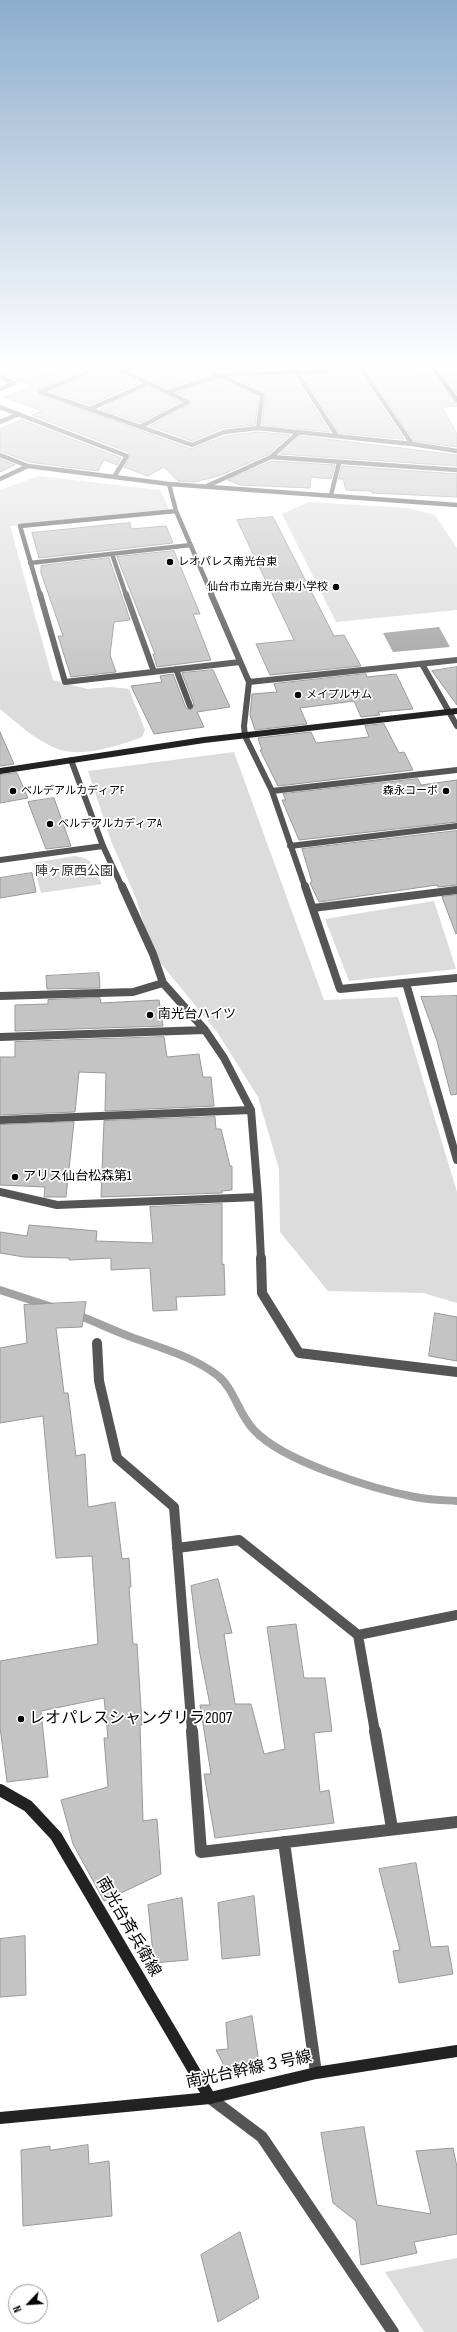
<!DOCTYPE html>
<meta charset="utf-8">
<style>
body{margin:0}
#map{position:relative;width:457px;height:2332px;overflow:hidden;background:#fff;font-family:"Sofia Sans Condensed",sans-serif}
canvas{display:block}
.north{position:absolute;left:8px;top:2284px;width:40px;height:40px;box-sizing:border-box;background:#fff;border:1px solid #999;border-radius:50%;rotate:245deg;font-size:11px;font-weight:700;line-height:16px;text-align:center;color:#000}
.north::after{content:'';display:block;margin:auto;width:14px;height:18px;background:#000;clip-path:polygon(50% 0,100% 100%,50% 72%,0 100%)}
</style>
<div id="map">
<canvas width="457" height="2332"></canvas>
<div class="north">N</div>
</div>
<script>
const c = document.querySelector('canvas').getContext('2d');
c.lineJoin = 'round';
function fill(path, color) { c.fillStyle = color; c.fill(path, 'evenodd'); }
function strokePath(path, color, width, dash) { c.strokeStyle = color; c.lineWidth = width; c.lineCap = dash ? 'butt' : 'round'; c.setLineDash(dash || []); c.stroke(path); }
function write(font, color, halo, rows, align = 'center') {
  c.font = font + ' "Sofia Sans Condensed","Noto Sans JP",sans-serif'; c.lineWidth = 3.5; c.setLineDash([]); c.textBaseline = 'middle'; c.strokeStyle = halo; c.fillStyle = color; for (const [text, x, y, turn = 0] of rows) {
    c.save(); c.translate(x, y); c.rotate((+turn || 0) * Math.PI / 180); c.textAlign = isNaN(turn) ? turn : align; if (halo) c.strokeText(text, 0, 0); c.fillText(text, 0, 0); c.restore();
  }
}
fill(new Path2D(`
 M38,476L160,490L169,509L10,526L53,680L87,689L111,687L129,689L145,730L142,737C117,746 81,759 55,748C34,739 17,723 0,709V490Z
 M309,502L408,508L435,515L457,548V610L336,622L282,514Z
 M234,752L324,1000L398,997L457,1192V1303L423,1293L328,1291L280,1232L279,1169L258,1097L217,1032L153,954L136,898L111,841L88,771Z
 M74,856C94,858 94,867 102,884L41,893L33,863Z
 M434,901L456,969L349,981L325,919Z
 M457,2258V2332H424L385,2272Z`), '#dcdcdc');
fill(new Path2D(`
 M439,627L450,647L393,652L383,633Z`), '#a3a3a3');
strokePath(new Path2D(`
 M0,1290L52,1307
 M75,1314C94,1321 112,1330 131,1337C160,1348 192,1356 217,1375C235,1389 238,1414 254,1430C282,1461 373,1489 415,1497C429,1500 443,1500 457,1501`), '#a3a3a3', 8);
const building = new Path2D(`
 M0,364H22L49,373L72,364H98L40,389L38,393L191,449L225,436L258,432L290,435L269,454L219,476L194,482L178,481L164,467L148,476L124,467L131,456L128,452L32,415L42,411L4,397L32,386L0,373Z
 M116,364H192L194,367L210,375L168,388Z
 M204,364H291L292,368L220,371Z
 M299,364H354L355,366L300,368Z
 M107,368L139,383L90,405L51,392Z
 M457,370V394L440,371Z
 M410,371L431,372L457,404V406L442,407L457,434V447L414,441L368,373Z
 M359,373L404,439L339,433L303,375Z
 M294,376L330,432L262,425L265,393L235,378Z
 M220,379L258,397L255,425L223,428L192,441L150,426L191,404L190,399L178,393Z
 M148,387L180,402L140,423L100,409Z
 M22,420L121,458L117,465L104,460L98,471L29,462L0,451V429Z
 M300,436L457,455V466L280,454Z
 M0,459L15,465L0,472Z
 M272,461L335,465L331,479L311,477L310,488L240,485L228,480Z
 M342,466L457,474V497L372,493V491L346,490L343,479H339Z
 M273,517L334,636L344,635L361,666L270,675L256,644L294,640L237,520Z
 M130,523L131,529L166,526L173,543L39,558L32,533Z
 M174,551L200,614H193L211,660L157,667L153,654H155L117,557Z
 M109,558L130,620L114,622L110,655L116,672L71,677L58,636H63L41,573V566Z
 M457,667V705L432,671Z
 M213,670L230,707L197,712L204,727L154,734L131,686L162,682L160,676L173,674L186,708L191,710L194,704L182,673Z
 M366,674L367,677L396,674L413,709L378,712L380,715L361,717L354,701L300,708L307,724L255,730L250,715L252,694L277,692L274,684Z
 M384,724L399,753L404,752L413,770L278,786L260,750H262L258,738L311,732L316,743L369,737L365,726Z
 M0,732L14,764L0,766Z
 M17,773L28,798L0,803V775Z
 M418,779L421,785L457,780V822L299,840L282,800H286L283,794Z
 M54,798L71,846L46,849L28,802Z
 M457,831V885L438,887L437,885L319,902L310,883L312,882L302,849Z
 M32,873L36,892L0,898V878Z
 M457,895V933L456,934L442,897Z
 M99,973L100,988L47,989L46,976Z
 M457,996V1094L451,1095L437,1041L421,997Z
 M100,998L101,1003L159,1000L163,1026L15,1031V1005L48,1004V1000Z
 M164,1037L167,1057L199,1054L203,1077H211L214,1106L105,1111L106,1073L79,1072L75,1112L0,1115V1057H15V1042Z
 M215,1117L216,1129H221L230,1166H232V1190L222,1191V1193L101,1197L104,1121Z
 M74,1122L66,1197H44L45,1187L0,1185V1125Z
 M222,1204V1265L224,1264L225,1295L176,1297L177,1310L153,1311L150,1268L111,1270V1258L69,1260V1258L24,1257L0,1253V1232L27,1236L29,1225L97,1231L96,1241L153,1243L150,1207Z
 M86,1302L82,1327L56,1328L64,1393H68L76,1456L85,1454L88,1507L115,1502L122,1559L129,1558L131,1587H129L133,1644H137L142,1725H140L143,1821L157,1819L161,1874L104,1901L73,1844L61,1800L108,1787L104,1738H108L104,1698L41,1711L48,1777L7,1782L0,1727V1661L98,1644L92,1556L56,1558L43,1416L0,1423V1348L27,1343L24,1305Z
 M435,1313L457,1317V1361L429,1356Z
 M218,1579L232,1633L224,1634L235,1704H251L264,1754L285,1749L267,1627L296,1624L304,1678H325L332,1731L314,1733L320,1792L329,1790L334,1823L215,1838L204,1774H211L200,1705H210L199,1649L191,1586Z
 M416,1863L431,1947L448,1946L453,1974L399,1983L393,1951L400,1950L379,1869Z
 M254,1896L260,1955L222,1959L218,1903Z
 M182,1898L188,1960L154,1963L148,1905Z
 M25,1936L26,1995L0,1997V1939Z
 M252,2016L260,2069L229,2075L216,2050L228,2049L226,2023Z
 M364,2127L377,2205L431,2214L416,2151L453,2148L457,2167V2234L414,2242L417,2253L361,2265L356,2221L333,2203L321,2133Z
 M88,2145L89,2164L109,2161L112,2216L23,2226L21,2150L50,2146V2150Z
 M240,2232L259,2298L218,2322L201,2255Z`);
fill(building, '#c4c4c4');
strokePath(building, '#999', 1);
strokePath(new Path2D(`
 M107,364L41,392L192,445L224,432L258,428L412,444L457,451
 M108,364L188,402L140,427
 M196,364L262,395L258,428
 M295,364L297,373L337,436
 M358,364L412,444
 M0,377L14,383L0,389
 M168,392L221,375L457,365
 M0,407L127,456L114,477
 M90,409L149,383
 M0,422L19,414
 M0,455L28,466
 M271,457L299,432
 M0,479L28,466L169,484L457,505
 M169,484L176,511L212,595
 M207,486L271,457L457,470
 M331,495L339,463
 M112,554L126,595
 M30,563L191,545
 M40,595L20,526L176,511`), '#555', 4.5);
strokePath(new Path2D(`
 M40,594L65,682L240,662
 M126,594L154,672
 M211,594L249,682L244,726L245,736L272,791L305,887
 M422,664L457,726
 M176,669L190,706
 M249,682L457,660
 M71,760L103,846L122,887
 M272,791L457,770
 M290,846L457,826
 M0,860L103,846`), '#555', 6);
strokePath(new Path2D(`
 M122,886L153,954L163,983L205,1030L224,1058L251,1110L258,1197
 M305,886L340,989L457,978
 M313,908L457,890
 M406,983L457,1160
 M0,996L133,992L163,983
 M0,1037L205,1030
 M0,1120L251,1110
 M0,1192L57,1205L258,1197L261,1259`), '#555', 8);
strokePath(new Path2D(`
 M261,1258L262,1293L299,1353L457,1372
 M97,1343L99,1381L117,1458L174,1507L192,1732
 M177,1548L239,1540L358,1635L457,1615
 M358,1635L375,1732`), '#555', 10);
strokePath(new Path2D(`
 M192,1731L201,1852L457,1822
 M375,1731L392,1828
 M284,1842L316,2073
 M210,2098L262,2137L393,2332`), '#555', 12);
strokePath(new Path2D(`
 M430,364L457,400`), '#222', 4.5);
strokePath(new Path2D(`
 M0,771L204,740L457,711`), '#222', 6);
strokePath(new Path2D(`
 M0,1790L28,1806L56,1836L210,2098
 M0,2118L210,2098L316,2073L457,2051`), '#222', 12);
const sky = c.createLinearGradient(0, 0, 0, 690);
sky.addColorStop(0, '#8cadcc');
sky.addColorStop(0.53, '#fff');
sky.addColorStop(1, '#ffffff00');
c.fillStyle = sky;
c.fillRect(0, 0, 457, 690);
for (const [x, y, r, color] of [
 [170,562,4,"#000"],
 [336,587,4,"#000"],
 [298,695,4,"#000"],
 [13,791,4,"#000"],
 [446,791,4,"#000"],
 [50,824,4,"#000"],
 [150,1015,4,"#000"],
 [15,1177,4,"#000"],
 [21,1719,4,"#000"]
]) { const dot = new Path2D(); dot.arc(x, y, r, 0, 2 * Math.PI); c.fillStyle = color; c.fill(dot); strokePath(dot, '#fff', 1.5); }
write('11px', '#000', '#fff', [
 ["レオパレス南光台東",178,562],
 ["仙台市立南光台東小学校",328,587,"right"],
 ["メイプルサム",306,695],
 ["ベルデアルカディアF",21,791],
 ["森永コーポ",438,791,"right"],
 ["ベルデアルカディアA",58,824]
], 'left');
write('13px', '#333', '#fff', [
 ["陣ヶ原西公園",74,872]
]);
write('13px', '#000', '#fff', [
 ["南光台ハイツ",158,1015],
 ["アリス仙台松森第1",23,1177]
], 'left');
write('16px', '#000', '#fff', [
 ["レオパレスシャングリラ2007",29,1719]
], 'left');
write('16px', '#000', '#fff', [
 ["南光台斉兵衛線",128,1927,60],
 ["南光台幹線３号線",249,2070,-12]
]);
</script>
